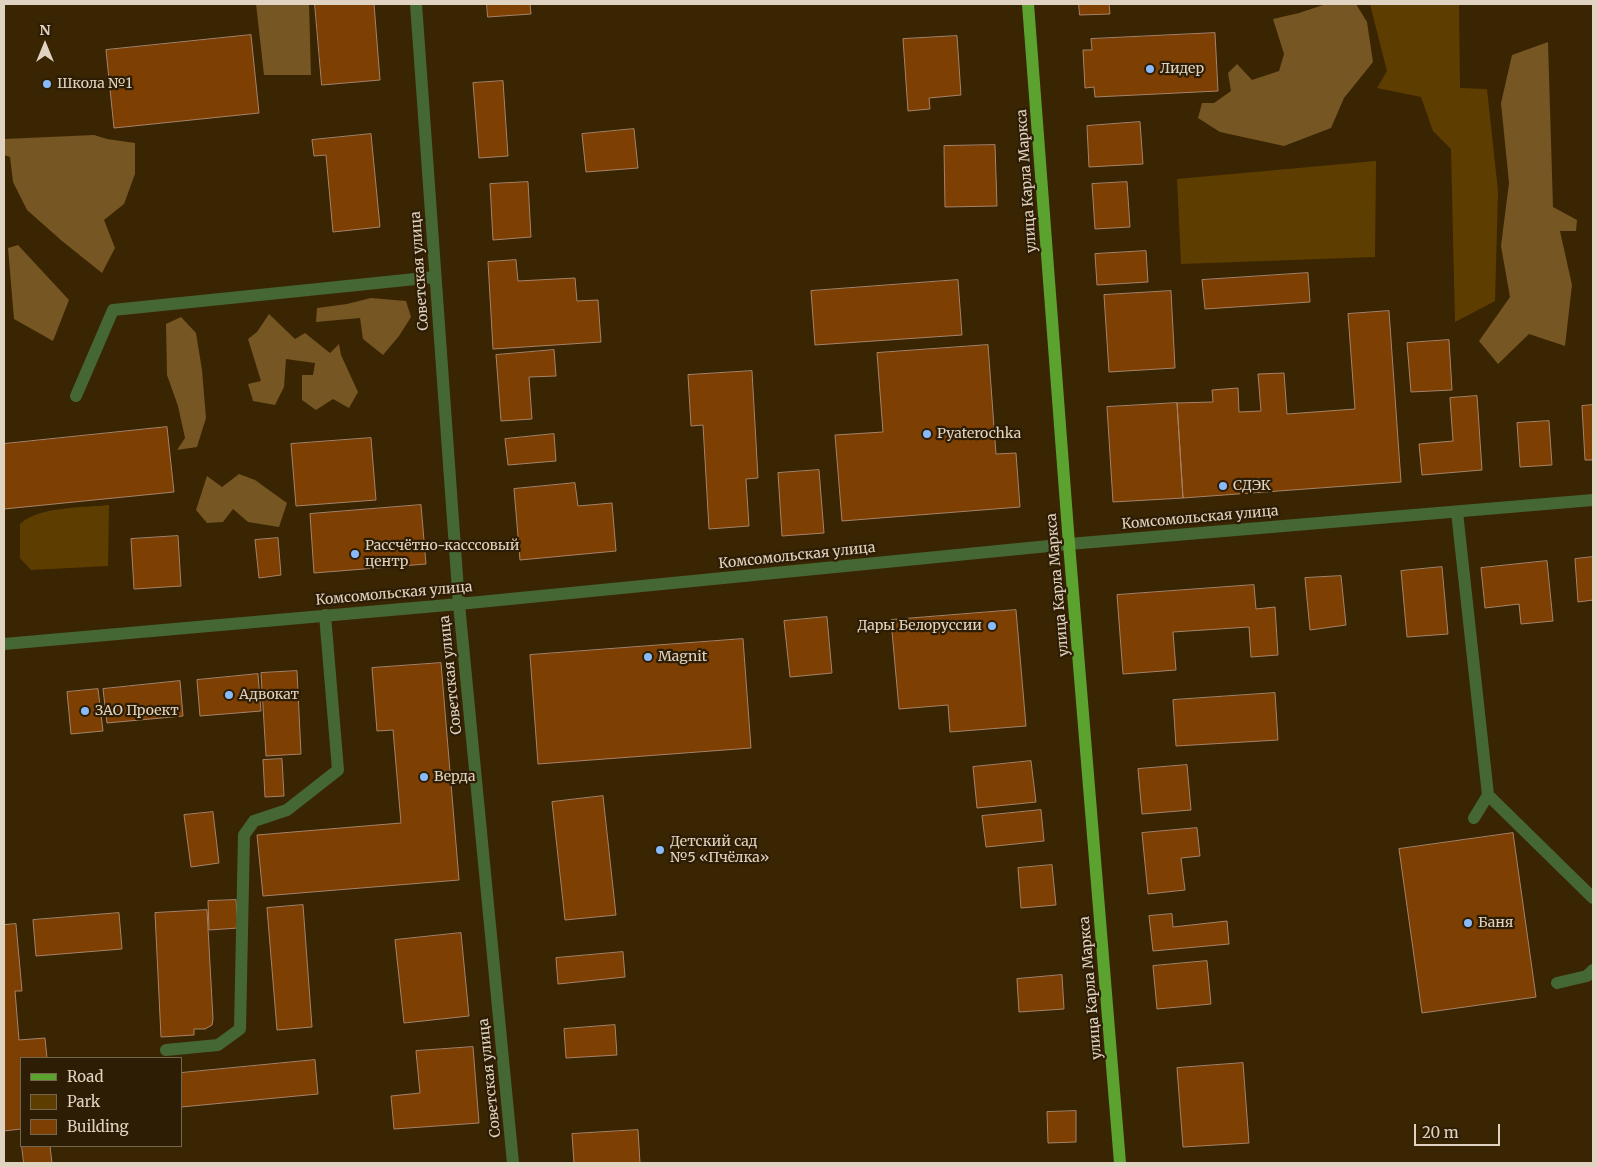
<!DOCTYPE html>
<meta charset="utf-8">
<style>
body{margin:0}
#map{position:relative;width:1597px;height:1167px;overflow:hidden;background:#3a2502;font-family:Merriweather,serif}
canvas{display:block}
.frame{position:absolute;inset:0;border:5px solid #e1d3c1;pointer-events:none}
.legend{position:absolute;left:20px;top:1057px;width:162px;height:90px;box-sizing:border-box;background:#2d1d04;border:1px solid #756650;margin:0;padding:6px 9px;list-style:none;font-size:15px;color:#e1d3c1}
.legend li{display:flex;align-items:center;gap:10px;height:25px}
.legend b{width:25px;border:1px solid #756650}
.north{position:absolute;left:20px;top:20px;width:50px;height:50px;-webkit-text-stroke:4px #2d1d04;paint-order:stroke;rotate:0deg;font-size:14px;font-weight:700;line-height:20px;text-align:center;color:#e1d3c1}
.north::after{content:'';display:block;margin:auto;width:18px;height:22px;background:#e1d3c1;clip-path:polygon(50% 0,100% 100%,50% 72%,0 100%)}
.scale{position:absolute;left:1414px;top:1124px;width:86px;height:22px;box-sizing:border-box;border:2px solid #e1d3c1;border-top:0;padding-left:6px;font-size:15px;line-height:18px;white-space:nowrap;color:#e1d3c1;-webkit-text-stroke:4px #2d1d04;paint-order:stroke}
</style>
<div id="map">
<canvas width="1597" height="1167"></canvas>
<div class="frame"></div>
<ul class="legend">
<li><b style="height:6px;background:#5ca22f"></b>Road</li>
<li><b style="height:14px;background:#5e3e00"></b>Park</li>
<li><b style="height:14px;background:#7d3f02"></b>Building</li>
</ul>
<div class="north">N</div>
<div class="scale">20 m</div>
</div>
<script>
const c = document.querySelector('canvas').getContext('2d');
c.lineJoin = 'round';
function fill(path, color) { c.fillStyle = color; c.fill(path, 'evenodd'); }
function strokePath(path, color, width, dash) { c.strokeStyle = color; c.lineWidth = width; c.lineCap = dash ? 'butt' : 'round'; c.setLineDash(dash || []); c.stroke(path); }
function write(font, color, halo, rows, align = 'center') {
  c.font = font + ' Merriweather,serif'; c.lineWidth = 4.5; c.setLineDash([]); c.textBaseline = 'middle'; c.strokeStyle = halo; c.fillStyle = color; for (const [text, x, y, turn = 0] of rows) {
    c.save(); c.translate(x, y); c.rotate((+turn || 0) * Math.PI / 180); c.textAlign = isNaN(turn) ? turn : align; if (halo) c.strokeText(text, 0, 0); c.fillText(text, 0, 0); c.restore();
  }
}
fill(new Path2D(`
 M1370,4H1459L1460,88L1487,89L1498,191L1495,301L1455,322L1451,149L1433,131L1421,97L1377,88L1387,71Z
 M1376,161L1375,257L1181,264L1177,179Z
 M109,505L108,566L31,570L20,558V524C40,506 82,508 109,505Z`), '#5e3e00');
fill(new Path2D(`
 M256,4H309L311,75H264Z
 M1326,4H1356L1367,22L1373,62L1344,98L1331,128L1284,146L1220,132L1198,118L1202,103H1214L1231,91L1228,73L1237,64L1252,80L1279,71L1284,54L1273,19L1299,13Z
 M1548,42L1553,207L1577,220L1576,231H1560L1572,285L1565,346L1529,334L1498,364L1479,341L1510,297L1501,246L1509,183L1501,103L1512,55Z
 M94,135L107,139L135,143V174L124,204L104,220L115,248L102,273L62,241L27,210L13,182L10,157L4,155V139Z
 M18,245L69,300L53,341L14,319L8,248Z
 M371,298L406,301L411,317L399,336L383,355L363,339L360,318L316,322L317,308L347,304Z
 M269,314L295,339L305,333L330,353L339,344L341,355L358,392L349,408L333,399L316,410L302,400V375H313L315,363L286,359L284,387L275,405L253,401L248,384L261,381L248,339L257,332Z
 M181,317L196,333L202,370L206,418L197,447L177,450L185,438L178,406L167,375L166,324Z
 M239,474L255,480L287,503L279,527L248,522L233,509L223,522L207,523L196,510L207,476L222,487Z`), '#765622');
const building = new Path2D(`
 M315,4H374L380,80L322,85Z
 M487,4H530L531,14L488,17Z
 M1079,4H1109L1110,14L1080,15Z
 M1215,33L1218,91L1095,97L1094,87L1085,88L1083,50H1092L1091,39Z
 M251,35L259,113L114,128L106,50Z
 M957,36L961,95L929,98L930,109L908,111L903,39Z
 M503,81L508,156L479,158L473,83Z
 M1140,122L1143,164L1089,167L1087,126Z
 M634,129L638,168L586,172L582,134Z
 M371,134L380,227L333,232L326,155L314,156L312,140Z
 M995,145L997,206L945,207L944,146Z
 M528,182L531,237L493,240L490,184Z
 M1127,182L1130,227L1095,229L1092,184Z
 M1146,251L1148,282L1097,285L1095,254Z
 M516,260L518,281L575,278L577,301L598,300L601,342L493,349L488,262Z
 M1308,273L1310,302L1205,309L1202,280Z
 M958,280L962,335L815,345L811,291Z
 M1171,291L1175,368L1109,372L1104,295Z
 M1389,311L1401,482L1183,498L1177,403L1213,402L1212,390L1238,388L1239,412L1261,411L1258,374L1284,373L1287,414L1355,409L1348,314Z
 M1449,340L1452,390L1411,392L1407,343Z
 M988,345L996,454L1016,453L1020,507L842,521L835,435L883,432L877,353Z
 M554,350L556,376L529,377L532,419L501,421L496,355Z
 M752,371L758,478L746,479L749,526L709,529L703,425L691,426L688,375Z
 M1477,396L1482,470L1422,475L1419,444L1453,441L1450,398Z
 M1177,403L1183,498L1113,502L1107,407Z
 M1593,405V460H1585L1582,406Z
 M1549,421L1552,465L1520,467L1517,423Z
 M167,427L174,492L4,509V444Z
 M554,434L556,461L508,465L505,439Z
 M371,438L376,500L296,506L291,444Z
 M819,470L824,533L782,536L778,473Z
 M575,483L578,506L612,503L616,551L520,560L514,489Z
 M421,505L426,564L314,573L310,514Z
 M178,536L181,586L134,589L131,539Z
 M278,538L281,575L259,578L255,540Z
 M1593,557V600L1578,602L1575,559Z
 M1547,561L1553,621L1521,624L1519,604L1485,608L1481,568Z
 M1442,567L1448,634L1407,637L1401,571Z
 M1341,576L1346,625L1310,630L1305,578Z
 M1254,585L1256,609L1275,607L1278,655L1251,657L1249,627L1173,632L1176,670L1123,674L1117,595Z
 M1016,610L1026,726L950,732L948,705L899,709L891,620Z
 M827,617L832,673L790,677L784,621Z
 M743,639L751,748L538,764L530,655Z
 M441,663L459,880L263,896L257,835L401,823L393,730L377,731L372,668Z
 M297,671L301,754L266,756L261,673Z
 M258,674L261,711L200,716L197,680Z
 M180,681L183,716L107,723L103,689Z
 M98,689L103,731L71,734L67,692Z
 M1275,693L1278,740L1176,746L1173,700Z
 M282,759L284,796L265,797L263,760Z
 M1031,761L1036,802L977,808L973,767Z
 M1187,765L1191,810L1142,814L1138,769Z
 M603,796L616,915L565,920L552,802Z
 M1041,810L1044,841L986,847L982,816Z
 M213,812L219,863L191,867L184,815Z
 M1197,828L1200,856L1181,858L1185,890L1148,894L1142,833Z
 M1513,833L1536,997L1422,1013L1399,849Z
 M1052,865L1056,905L1021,908L1018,868Z
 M236,900L238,928L209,930L208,901Z
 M303,905L312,1027L277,1030L267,908Z
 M207,910L213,1019L212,1025L205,1029H194V1035L161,1037L155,913Z
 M119,913L122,949L36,956L33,920Z
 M1172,914L1173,927L1227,921L1229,944L1153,951L1149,916Z
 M16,924L22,991H15L19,1040L45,1038L47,1058H21V1129L4,1131V925Z
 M461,933L469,1016L404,1023L395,940Z
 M623,952L625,977L558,984L556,958Z
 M1207,961L1211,1004L1157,1009L1153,966Z
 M1062,975L1064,1009L1019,1012L1017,979Z
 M615,1025L617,1055L566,1058L564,1029Z
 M473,1047L479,1123L394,1129L391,1096L420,1093L416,1051Z
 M315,1060L318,1094L181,1107V1073Z
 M1243,1063L1249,1143L1183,1147L1177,1068Z
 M1076,1111V1142L1048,1143L1047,1112Z
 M638,1130L640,1163H574L572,1134Z
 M22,1146H50L52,1163H24Z`);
fill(building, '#7d3f02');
strokePath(building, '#a68269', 1);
strokePath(new Path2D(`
 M416,4L459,604L513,1163
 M76,396L113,310L435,277
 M1457,512L1488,795L1593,898
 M4,644L459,604L1069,544L1593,500
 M1474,818L1488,795
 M1557,983L1587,976L1593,970
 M166,1050L218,1045L240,1029L244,835L254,821L287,810L338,770L325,615`), '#456734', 12);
strokePath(new Path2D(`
 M1028,4L1069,544L1120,1163`), '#5ca22f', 12);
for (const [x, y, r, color] of [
 [1150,69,5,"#89bafc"],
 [47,84,5,"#89bafc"],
 [927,434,5,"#89bafc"],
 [1223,486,5,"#89bafc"],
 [355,554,5,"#89bafc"],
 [992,626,5,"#89bafc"],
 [648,657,5,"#89bafc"],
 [229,695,5,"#89bafc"],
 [85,711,5,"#89bafc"],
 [424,777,5,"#89bafc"],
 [660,850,5,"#89bafc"],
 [1468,923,5,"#89bafc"]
]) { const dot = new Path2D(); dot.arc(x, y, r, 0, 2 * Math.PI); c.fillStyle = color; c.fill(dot); strokePath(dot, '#2d1d04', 2); }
write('14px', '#e1d3c1', '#2d1d04', [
 ["Лидер",1160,69],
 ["Школа №1",57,84],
 ["Pyaterochka",937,434],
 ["СДЭК",1233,486],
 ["Рассчётно-касссовый",365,546],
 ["центр",365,562],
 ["Дары Белоруссии",982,626,"right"],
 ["Magnit",658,657],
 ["Адвокат",239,695],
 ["ЗАО Проект",95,711],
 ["Верда",434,777],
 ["Детский сад",670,842],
 ["№5 «Пчёлка»",670,858],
 ["Баня",1478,923]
], 'left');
write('14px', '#e1d3c1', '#2d1d04', [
 ["улица Карла Маркса",1027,181,-94],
 ["Советская улица",420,271,-94],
 ["Комсомольская улица",1200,518,-5],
 ["Комсомольская улица",797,556,-6],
 ["улица Карла Маркса",1058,585,-95],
 ["Комсомольская улица",394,594,-5],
 ["Советская улица",451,675,-96],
 ["улица Карла Маркса",1091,988,-95],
 ["Советская улица",490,1078,-96]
]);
</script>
